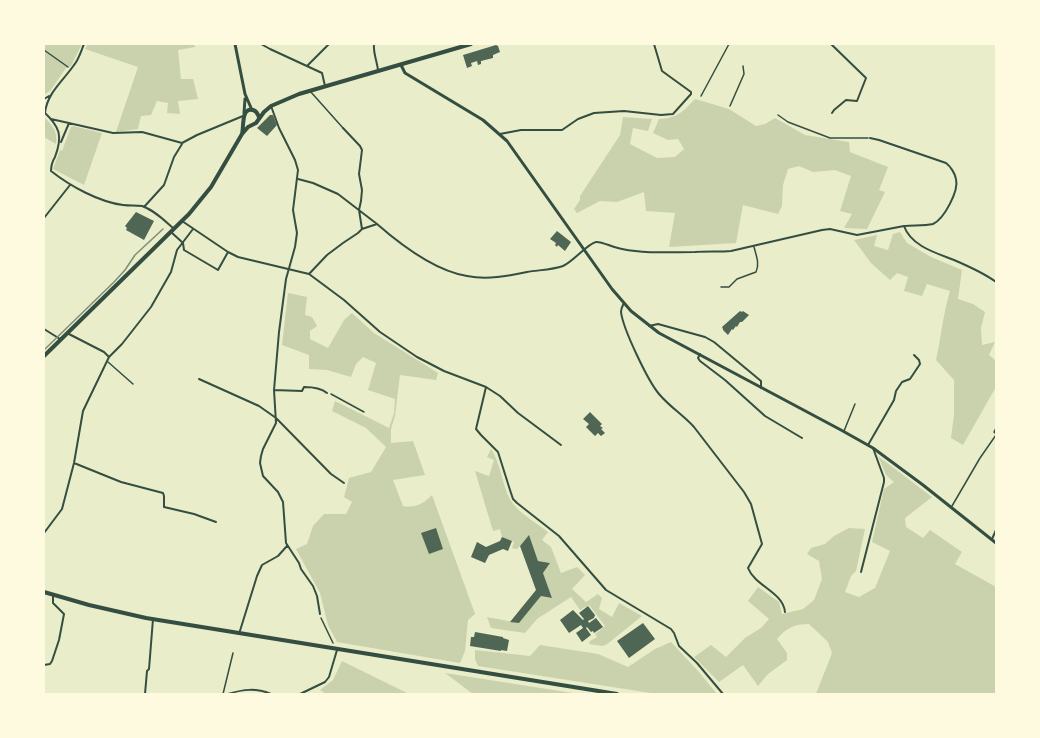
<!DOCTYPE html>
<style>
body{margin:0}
#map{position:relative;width:1040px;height:738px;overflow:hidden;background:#e9edc9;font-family:Signika,sans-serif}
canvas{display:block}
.frame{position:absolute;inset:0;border:45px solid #fefae0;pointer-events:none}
</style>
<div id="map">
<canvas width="1040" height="738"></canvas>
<div class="frame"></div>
</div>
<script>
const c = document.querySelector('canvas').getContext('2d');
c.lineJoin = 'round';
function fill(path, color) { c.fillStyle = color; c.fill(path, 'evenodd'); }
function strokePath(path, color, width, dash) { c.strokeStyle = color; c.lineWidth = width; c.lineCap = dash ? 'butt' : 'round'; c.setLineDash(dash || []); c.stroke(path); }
fill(new Path2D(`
 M44,44H82L71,66L66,68L50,91L44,95Z
 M88,44H194L195,47L178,50L181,79H193L198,99L178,101L180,114L167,113L168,103L157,101L151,115L141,116L138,129L116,132L138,67L85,49Z
 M695,99L729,109L756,126L765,124L775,118L805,135L849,142L850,152L888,167L879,190L885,192L867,229L844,228L852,214L840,211L851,176L835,170L813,172L799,166L788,169L783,185L782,206L778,214L743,205L736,243L669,247L675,213L646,211L644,192L617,202L600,201L577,213L574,209L580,200V196L620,135L623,117L652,119L648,131L633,128L630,144L657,158L675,157L684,149L678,139L668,140L653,133L659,119C677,118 683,112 695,99Z
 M44,117C52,125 58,131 56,144L44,137Z
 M73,126L102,133L84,185L53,169L60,150L62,151L71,127Z
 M900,232L907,243L931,257L962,270L958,299L973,304L985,312L981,328L982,345L995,342L989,355L996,361V387L963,445L951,438L954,415V380L936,360C941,337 943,314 950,291L927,284L922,296L904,291L908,277L897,273L890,280L871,263L854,240L877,235L874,246L888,250L893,234Z
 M288,293L307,297L305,315L312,317L317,326L310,331V339L328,348L344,320L352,313L374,333L438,373L436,380L400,375L395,416L391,429V443L413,441L425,475L393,480L403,506C416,508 423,504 432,495L475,614L468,620L465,651L460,663L337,642L328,625L320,593L296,549L307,544L313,526L324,514H346L352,502L344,497L349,478L371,472L386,447L366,428L332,411L335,401L389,428L394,413L395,399L368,390L376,363L363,357L356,364L351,377L327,370L309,369V355L282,345Z
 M491,449C502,465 502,490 514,505C522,515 538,524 548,532L542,540L551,547L561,573L577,567L585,575L572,589L586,602L598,594L602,598L599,609L612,617L619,603L642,616L606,645L602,646L589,644L590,641L597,637L595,634L605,626L589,605L580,610L571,597L537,619L525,633L491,628L487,617L519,623L541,596L552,598L543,573L550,563L538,561L529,536L517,549L512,548L514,542L502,537L500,529L493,531L475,471L489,476L494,460L487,457Z
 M878,456L932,497L905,518L906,527L923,538L930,530L962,552L955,564L996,587V694H816L832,653L828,642L809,624C794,624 786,628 777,639L787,653V660L768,674L758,686L743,665L719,682L694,657L711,645L726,657L745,638L761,628L769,619L748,601L758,587L779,602L782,614L803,609L814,600L822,579L819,561L807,554L811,548L825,544L834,536L849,528L865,529L856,571L851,576L845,592L859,597L875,588L890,551L872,542L884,489L894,482L886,475Z
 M671,642L699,672L717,694H657L478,666L475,659V650L530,656L540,645L598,654L628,667L655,649Z
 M342,661L409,694H326L320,690L333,680Z
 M445,673L579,694H473Z`), '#cad2ad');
fill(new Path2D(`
 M496,45L498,46L500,52L493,55V58L481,61V64L478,65L477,61L471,63L472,66L467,68L463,55Z
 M270,115H273L277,125L267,136L257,128Z
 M136,212L154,221L144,240L126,230L127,228L125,226Z
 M557,231L571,242L565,251L558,245L557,247L555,245L556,243L550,239Z
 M740,311L742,312L743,311L749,315L742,322H740L737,327L736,326L733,330L732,329L728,335L723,330V329L722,327Z
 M590,412L602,424L600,426L603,428L601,429L605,433L601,436L598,433L595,436L586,427L589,424L583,419Z
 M436,528L443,549L429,554L421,533Z
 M529,535L538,561L550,563L543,573L552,598L541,596L519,623L510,622L536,590L520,546Z
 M502,537L512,541L508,551L503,549L489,555L485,563L471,557L477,542L486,547L500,541Z
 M588,606L595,615L594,618L588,621L589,623L596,618L603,627L594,633L593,631L591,632L587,627L586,628L591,635L582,642L576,633L583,628L581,625L569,633L560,620L573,610L583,620L584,619L579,613Z
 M643,623L655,639L629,658L617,641Z
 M475,632L503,637V638L509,640L507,651L501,650V651L470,646L471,637H474Z`), '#4f6655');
strokePath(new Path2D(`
 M701,96L729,44
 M730,106L744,74L743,66
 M778,115L788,122L830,138H868
 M331,394L364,412
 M321,618L333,643
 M223,694L233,653`), '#344e41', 1.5);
strokePath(new Path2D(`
 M721,287H729L737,279L756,272C760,264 756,255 754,247
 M108,362L133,384
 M996,428L994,432L996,434
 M844,431L855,404
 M952,506L980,458L996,435`), '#344e41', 1.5);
strokePath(new Path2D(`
 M44,50L68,67
 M310,91L343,128`), '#344e41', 1.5);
strokePath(new Path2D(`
 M261,44L270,49L322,73L325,86
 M374,44C373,53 377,61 378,70
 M831,44L866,78L857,101L846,100L834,110L832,113
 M308,65L329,44
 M44,99L49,96
 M271,106L279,128L295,160L298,170L293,210L297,233L295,247L286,279L279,332L274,390L276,423L263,449L261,456L260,463L263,476L278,492L283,502L286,543L299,563L301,569L313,586L317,596L320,614
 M44,112C60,127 63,136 55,157C52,162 51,165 51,171C70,186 99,202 123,205C130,206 136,205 142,206C154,210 164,220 173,228
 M45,113C47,93 63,81 74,65C79,59 81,51 84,44
 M51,119L113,133L142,132L182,143L197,135L243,116
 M343,128L360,146L362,150L359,174L362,190L361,201L359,210L362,229
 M500,134L521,130H562L578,119L594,113L624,111L661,115L673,114L691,94V92L662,71L654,44
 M870,138L879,140L946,163C950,166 955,173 956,179C959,191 944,219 933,224C924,226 913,225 904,226
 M61,142L69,123
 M298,179L313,183L338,194L377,224
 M144,207L164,185L174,157L182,144
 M44,218L70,185
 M182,221L228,252L238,257L309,274L344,300L380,332L417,357L444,371L486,387L476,429L481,435L498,452L510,490L513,499L517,503L559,536L606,590L671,629L674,633L679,646L697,663L723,694
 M171,232L183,243L184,250L218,270L228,252
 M309,274L327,255L343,243L358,233L362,229L377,224C401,245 436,271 467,276C487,280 508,276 527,272C538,270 552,270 563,266C574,261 587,244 596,242C601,241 614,248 622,249C646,254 670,252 695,252C707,251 719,252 731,251L822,230L830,229L857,235L904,226C911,246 936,253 954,260C968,266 984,273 996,282
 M624,303C622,307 621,308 621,312C623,329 648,381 659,394C670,407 683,415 694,427L744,492L751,504L762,544L748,568C755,586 783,592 785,612
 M649,326L658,324L705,337L714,342L761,381V388
 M44,329L60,339
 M700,354L698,358L700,361L725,380L765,416L802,438
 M109,357L122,344L151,307L171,272L177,250L193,229
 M199,379L259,406L276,418L331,474L344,483
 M486,387L500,396L518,413L561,445
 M274,390L302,391L304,387C312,387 321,388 327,393
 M868,445L894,400L896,391L902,382L910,379L920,364L919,360L914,355
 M74,463L121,482L163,493L164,496V507L194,514L216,522
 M44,533L62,509L74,463L83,411L109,357L104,352L67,333
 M992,539L996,530
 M861,572L884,482V478L873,448
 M239,634L257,576L262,565L278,556L287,546
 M44,665L50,664L52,661L59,640L64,614L53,603V595
 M145,694L147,671L149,669L153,619
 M228,694C244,689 256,688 271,694
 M300,694L325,682L329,677L337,650`), '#344e41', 2);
strokePath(new Path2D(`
 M235,44L245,94L252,110
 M401,65L405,73L483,120L507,141L612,289L631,311L659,333L841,430L873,448L923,485L996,543
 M244,113L245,99`), '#344e41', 3);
strokePath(new Path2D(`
 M242,134C244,127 241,107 253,110C257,111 257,113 259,117
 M44,356L189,214L211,187L242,134L248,127L256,123L264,112L271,106L299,94L471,44
 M44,592L89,605L146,618L617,694`), '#344e41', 4);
strokePath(new Path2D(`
 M44,350L114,282L125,270L135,255L163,229`), '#7c8e77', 1.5);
</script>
